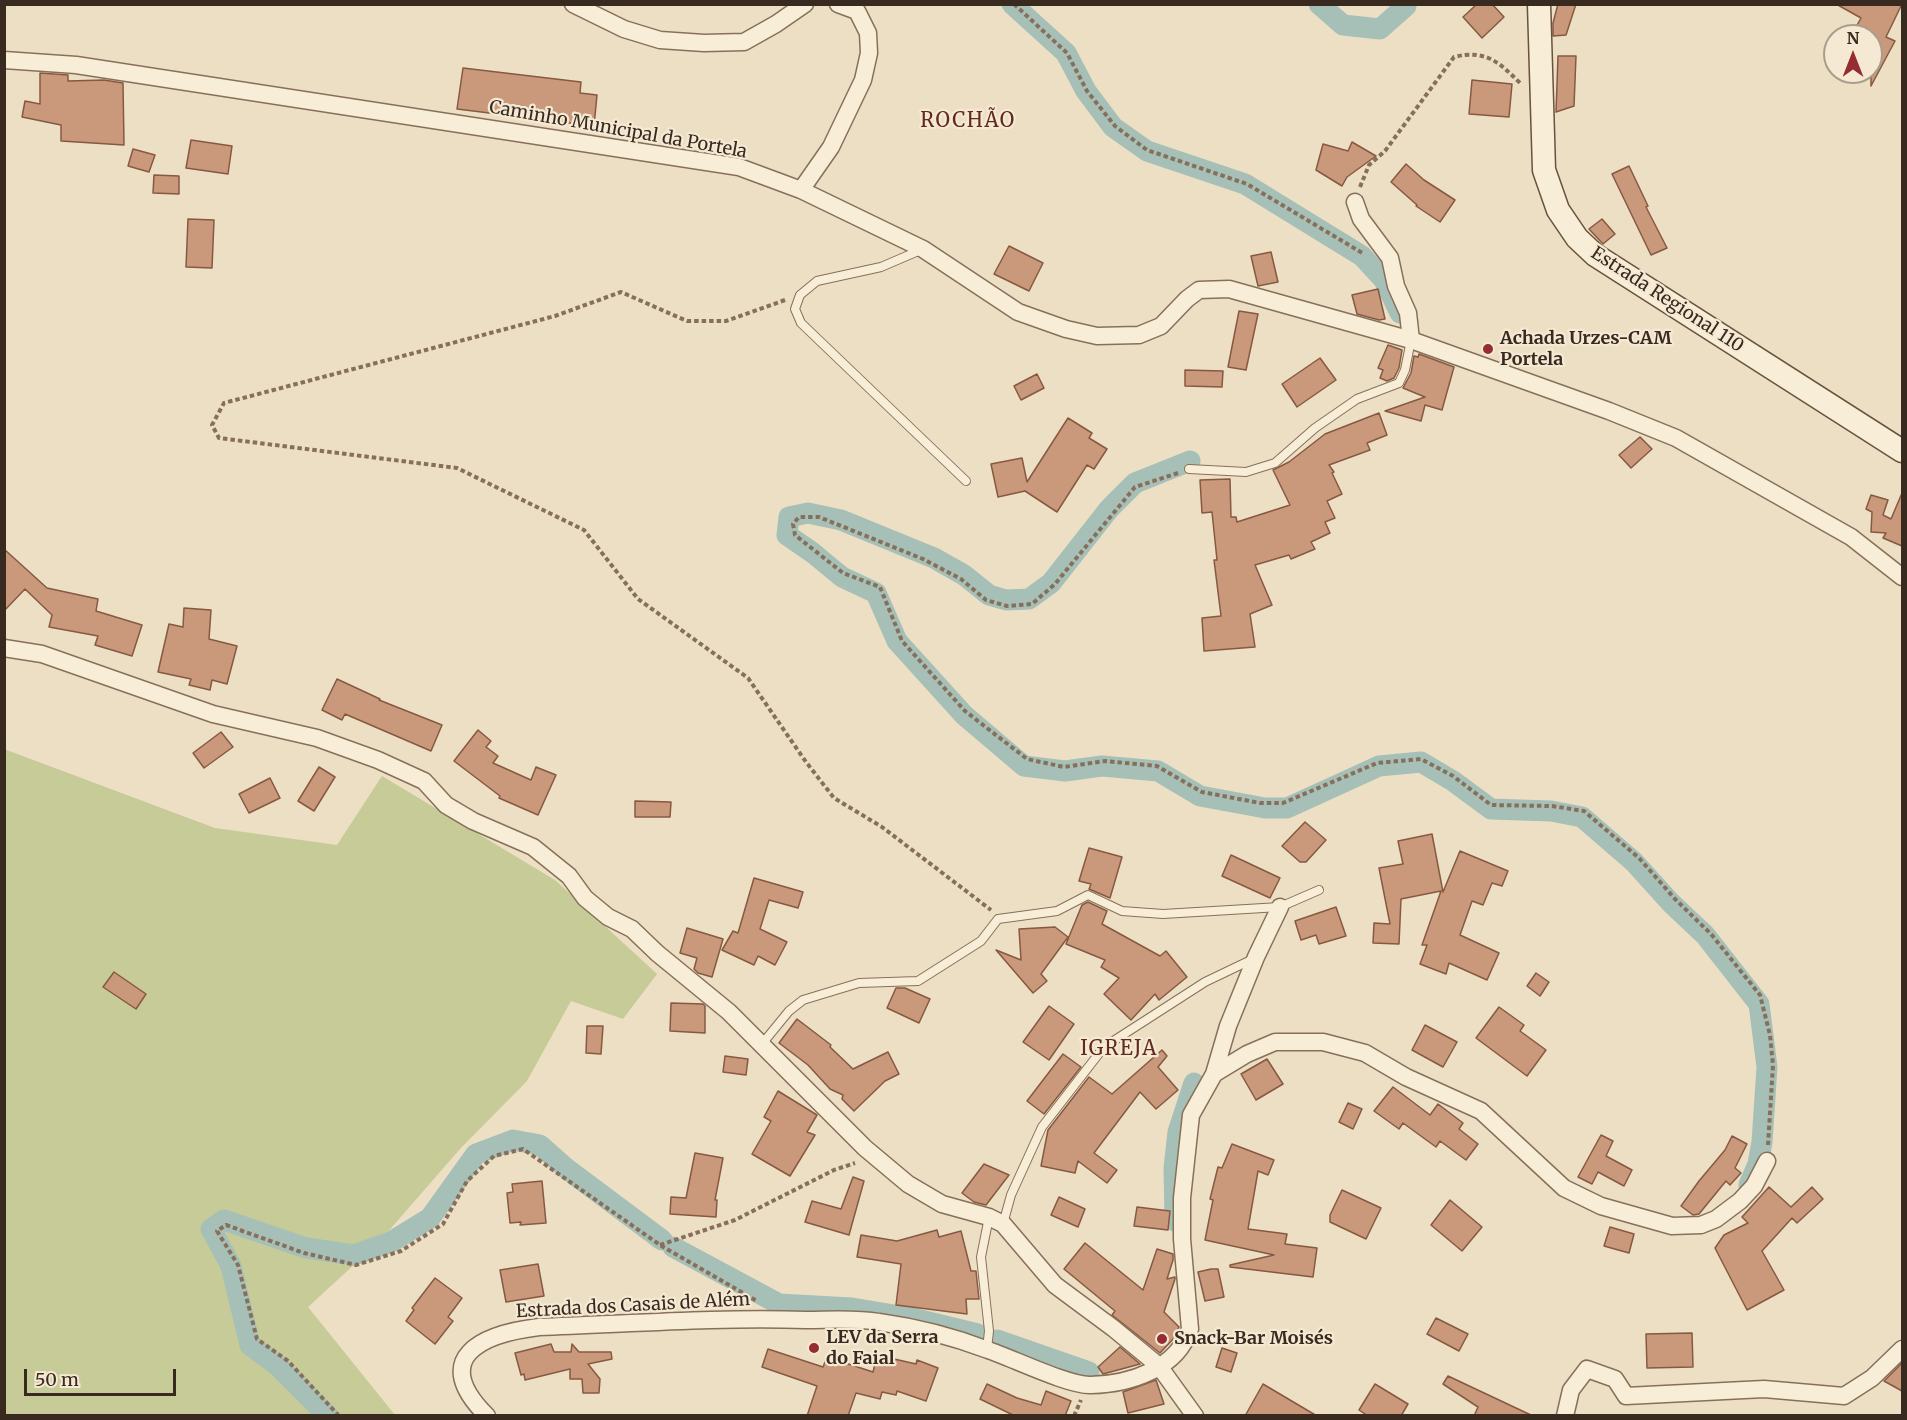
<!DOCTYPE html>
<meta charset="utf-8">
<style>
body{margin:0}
#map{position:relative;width:1907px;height:1420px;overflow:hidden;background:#eddfc4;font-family:Merriweather,serif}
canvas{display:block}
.frame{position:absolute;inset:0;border:6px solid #382a1f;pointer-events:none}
.north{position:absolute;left:1823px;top:24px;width:60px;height:60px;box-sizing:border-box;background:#f5e9d4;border:2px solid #a99d8c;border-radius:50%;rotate:0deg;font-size:16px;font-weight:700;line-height:24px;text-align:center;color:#382a1f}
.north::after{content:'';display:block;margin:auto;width:21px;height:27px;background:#952c32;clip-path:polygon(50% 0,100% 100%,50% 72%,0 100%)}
.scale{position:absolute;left:24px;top:1369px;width:152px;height:27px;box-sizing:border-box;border:3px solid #382a1f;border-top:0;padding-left:8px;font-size:18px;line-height:21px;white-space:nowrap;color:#382a1f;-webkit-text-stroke:4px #f5e9d4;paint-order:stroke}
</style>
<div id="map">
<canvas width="1907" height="1420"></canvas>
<div class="frame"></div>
<div class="north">N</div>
<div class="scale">50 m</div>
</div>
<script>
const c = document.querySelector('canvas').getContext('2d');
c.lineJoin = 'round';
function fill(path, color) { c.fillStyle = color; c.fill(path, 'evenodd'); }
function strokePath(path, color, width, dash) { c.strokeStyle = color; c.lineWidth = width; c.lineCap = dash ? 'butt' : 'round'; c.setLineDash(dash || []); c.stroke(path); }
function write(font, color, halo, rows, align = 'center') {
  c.font = font + ' Merriweather,serif'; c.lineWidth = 4.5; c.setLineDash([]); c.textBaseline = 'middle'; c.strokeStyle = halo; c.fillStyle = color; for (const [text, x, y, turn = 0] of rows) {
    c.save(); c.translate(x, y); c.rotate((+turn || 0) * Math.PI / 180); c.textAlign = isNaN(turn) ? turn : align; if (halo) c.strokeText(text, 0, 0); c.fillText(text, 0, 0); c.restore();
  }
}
fill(new Path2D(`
 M4,749L215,828L337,845L382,776L555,880L657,974L623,1019L571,1001L527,1081L460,1149L379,1242L308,1307L395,1415H5Z`), '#c7cb98');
strokePath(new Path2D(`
 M1012,4L1066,53L1086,91L1113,127L1147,151L1245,184L1362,256L1384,280L1400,313
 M1319,4L1343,25L1380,29L1406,6
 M1190,461L1135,483L1109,509L1051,583L1029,599L1006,600L989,595L964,575L934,558L841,520L808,513L789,517L787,535L813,553L842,577L876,593L897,641L964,715L1024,766L1065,771L1102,766L1158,771L1200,796L1265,808H1287L1379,766L1421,762L1453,781L1491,809L1551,811L1582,817L1634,862L1671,903L1705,935L1759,1004L1767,1067L1762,1142L1758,1164L1749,1185
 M1175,1221L1174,1168L1178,1132L1194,1083
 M673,1247L779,1304L852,1308L912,1318L978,1334
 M997,1340L1089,1372
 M328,1416L277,1365L250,1345L231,1266L211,1229L224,1220L306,1248L354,1255L391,1242L430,1218L476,1154L513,1140L540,1145L567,1169L662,1240`), '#a6c0b7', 21);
const building = new Path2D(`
 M1477,4H1492L1504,17L1482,38L1463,17Z
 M1558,4H1576L1566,35L1553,36V23Z
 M1836,4H1902L1886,37L1895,41L1871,86V36H1851L1861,18Z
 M1558,56H1576L1574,106L1556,112Z
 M463,68L581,82L580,93L597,95L594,126L457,109Z
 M40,73L68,75V81L104,80L123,83L124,145L61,141V125L22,117L25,101L40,104Z
 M1472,80L1512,84L1509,117L1469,114Z
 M191,140L232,146L228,174L186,168Z
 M1352,142L1376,156L1347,177L1342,186L1316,170L1323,144L1348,151Z
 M133,149L155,155L149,172L128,166Z
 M1406,164L1424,180L1455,200L1440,222L1416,206L1417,205L1391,182Z
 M1629,166L1648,206L1646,207L1667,248L1651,255L1612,174Z
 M154,175L179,176V194L153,193Z
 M188,219L214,220L212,268L186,267Z
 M1602,219L1615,234L1603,244L1589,229Z
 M1009,246L1043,263L1029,291L994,274Z
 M1271,252L1278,282L1258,286L1251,256Z
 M1378,289L1385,319L1379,320L1357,314L1352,295Z
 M1239,311L1258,314L1246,370L1228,367Z
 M1388,345L1402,350L1399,368L1394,378L1387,381L1380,378L1383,370L1378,368Z
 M1419,354L1454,367L1442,410L1425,405L1421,421L1385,411L1425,397L1403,388L1411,373L1414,356L1418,357Z
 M1320,358L1336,380L1297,407L1282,384Z
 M1185,370L1223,371L1222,387L1185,386Z
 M1037,374L1044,388L1021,400L1014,386Z
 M1379,413L1387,435L1367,443L1370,450L1329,465L1334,472L1332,473L1342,494L1327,501L1335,518L1325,522L1330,533L1311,542L1315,549L1291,559L1289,555L1255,565L1272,605L1250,614L1255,647L1204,651L1202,618L1221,616L1214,560H1217L1212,512L1202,513L1200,480L1230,479L1231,517H1236L1237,522L1290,505L1273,470L1289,462L1325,434Z
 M1068,418L1092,433L1089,438L1107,449L1094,469L1087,465L1057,512L1025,491L998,497L991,464L1022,458L1027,482Z
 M1640,437L1652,449L1631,468L1619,455Z
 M1902,493V546L1883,538L1886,533L1871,532L1872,512L1866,509L1871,495L1888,500L1883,515L1891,519Z
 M4,549L47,588L98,599L96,611L142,625L132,656L95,645L98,636L49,627L52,615L25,589L4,611Z
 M184,608L211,610L209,639L237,646L227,684L212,680L210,690L189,685L191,679L158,672L169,624L183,627Z
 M337,679L380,699L379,700L442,725L431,751L345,714L342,720L322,710Z
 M478,730L491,741L486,747L498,756L493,763L531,780L536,767L556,775L538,815L499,798L500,796L454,761Z
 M221,732L233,747L204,768L193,753Z
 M319,767L335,777L314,811L298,801Z
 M270,778L280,798L249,813L239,794Z
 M635,801L671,802L670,817H635Z
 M1305,822L1326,840L1306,862H1300L1282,846Z
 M1432,834L1443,892L1460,851L1508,871L1502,886L1492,883L1483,905L1472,901L1460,935L1499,953L1487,980L1449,963L1446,974L1420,964L1427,945H1422L1441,891L1401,899L1399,944L1373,943L1374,923L1390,924L1379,868L1403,864L1398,841Z
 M1089,848L1122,857L1110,898L1089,889L1091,884L1079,881Z
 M1231,855L1280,878L1270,898L1222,876Z
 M754,878L803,892L798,908L769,900L760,929L787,942L775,965L758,956L754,965L722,950L733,931L738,933Z
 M1088,902L1107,911L1102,924L1160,956L1166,951L1187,977L1159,1000L1155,994L1131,1020L1104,994L1119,978L1101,967L1105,960L1066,944L1082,905Z
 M1336,907L1346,936L1319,944L1316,935L1301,940L1295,921Z
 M1055,927L1068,937L1041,974L1047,981L1033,993L996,950L1021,960L1019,929Z
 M687,928L723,939L712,977L698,973L694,969L697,958L680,953Z
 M114,972L146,994L136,1009L103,987Z
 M1536,973L1549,982L1540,996L1527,986Z
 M896,988H905L930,999L919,1023L887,1008Z
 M671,1003L703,1004L705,1006V1033L670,1031Z
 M1049,1006L1074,1024L1049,1060L1023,1042Z
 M1499,1007L1524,1025L1520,1031L1546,1050L1527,1076L1476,1038Z
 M797,1019L831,1045L830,1047L853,1069L888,1052L899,1074L885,1081L854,1111L842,1099L843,1095L830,1089L808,1065L779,1043Z
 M1425,1025L1457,1042L1443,1067L1412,1050Z
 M587,1026H603L601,1054L586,1053Z
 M1162,1050L1167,1056L1158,1067L1178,1090L1156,1109L1140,1092L1094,1153L1117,1170L1107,1183L1078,1161L1075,1173L1041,1166L1048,1130L1089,1077L1112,1094Z
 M1063,1054L1081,1067L1044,1114L1027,1101Z
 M725,1056L748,1059L746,1075L723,1072Z
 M1267,1059L1283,1084L1256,1100L1241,1074Z
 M1393,1087L1430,1115L1438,1104L1463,1123L1459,1129L1478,1144L1466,1160L1440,1141L1436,1147L1403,1123L1399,1129L1374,1111Z
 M778,1091L817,1115L807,1132L815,1135L790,1176L752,1154L771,1121L764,1117Z
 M1348,1103L1362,1109L1353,1129L1339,1122Z
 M1601,1135L1613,1141L1606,1156L1632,1170L1624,1186L1598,1172L1592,1184L1578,1177Z
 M1732,1136L1747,1144L1735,1168L1741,1173L1730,1185L1726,1181L1699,1214L1693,1215L1681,1206L1699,1181L1725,1150Z
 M1232,1144L1274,1160L1268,1175L1258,1171L1248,1229L1287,1234L1285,1244L1317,1248L1313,1277L1230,1267V1265L1274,1255L1205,1240L1213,1200L1210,1199L1218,1167L1222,1168Z
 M695,1153L723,1158L715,1200H717L716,1217L670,1214L671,1197L686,1198Z
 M984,1164L1009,1175L986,1205L974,1202L962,1193Z
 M853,1177L864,1181L849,1235L805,1222L812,1201L841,1209Z
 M542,1181L546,1223L520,1225L521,1222L510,1223L507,1193L513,1192L512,1184Z
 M1769,1187L1791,1207L1812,1187L1823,1199L1797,1223L1792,1218L1762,1251L1784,1290L1747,1310L1715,1248L1724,1235L1748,1223L1742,1217Z
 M1342,1190L1381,1208L1366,1239L1330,1222V1215Z
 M1059,1197L1085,1209L1078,1227L1051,1215Z
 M1450,1200L1482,1227L1462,1251L1431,1225Z
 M1137,1207L1170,1211L1168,1230L1134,1226Z
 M1610,1227L1634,1234L1629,1253L1604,1246Z
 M937,1230L939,1237L961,1231L971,1271H976L979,1299H966L967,1314L896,1305L901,1264L857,1257L861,1235L897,1241Z
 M1085,1243L1143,1290L1157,1249L1173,1254V1260L1167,1279L1175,1277V1279L1164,1312L1179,1327L1175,1337L1160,1353L1112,1315L1115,1311L1064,1269Z
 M538,1264L544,1296L506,1302L500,1270Z
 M1211,1269H1218L1224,1297L1205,1301L1198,1272Z
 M435,1278L462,1298L448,1317L453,1321L435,1344L406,1321L414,1310L412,1308Z
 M1436,1318L1468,1334L1459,1351L1427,1334Z
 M1692,1333L1693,1367L1647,1368L1646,1334Z
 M551,1344L554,1352H571L572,1344L579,1352H611L612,1359L588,1364L600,1379L599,1393H583L582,1379H570V1369L525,1380L524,1374L521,1375L515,1353Z
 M1120,1347L1140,1364L1103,1374L1098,1367Z
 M1222,1348L1237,1353L1231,1372L1216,1367Z
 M768,1349L823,1367L827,1357L873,1372L877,1355L916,1364L917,1360L938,1368L926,1401L897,1391L896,1395L882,1392L880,1399L856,1393L848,1416H807L817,1386L762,1367Z
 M1902,1363V1391L1884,1381Z
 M1448,1376L1533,1416H1474L1478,1407L1443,1384Z
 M1156,1380L1164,1404L1128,1413L1123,1392Z
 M987,1384L1017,1398L1041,1405L1046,1391L1071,1401L1065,1416H1015L980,1399Z
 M1263,1384L1317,1416H1245Z
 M1375,1384L1408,1404L1401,1416H1368L1359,1410Z`);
fill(building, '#ca987b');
strokePath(building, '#865941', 1.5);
const lane = new Path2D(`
 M923,249L881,267L817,281L800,295L795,309L801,323L966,481
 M1189,469L1246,472L1275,463L1315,428L1357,399L1399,383L1405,370L1411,340
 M762,1044L789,1011L803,1000L859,983L918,981L981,941L998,919L1057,911L1088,895L1122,911L1163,914L1280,907L1319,890
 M1003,1224L1011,1195L1042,1127L1104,1047L1205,982L1253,959
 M987,1349L989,1331L981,1257L989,1217`);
const street = new Path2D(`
 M573,4L624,29L660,40L704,43L744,42L776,24L805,4
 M4,60L76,65L739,167L801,190L923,249L1018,312L1066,329L1097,336L1139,335L1161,326L1187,299L1199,290L1229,289L1411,340L1609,411L1676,438L1851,537L1902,577
 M801,190L831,147L863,80L869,53L868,33L857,11L838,4
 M1355,202L1361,219L1390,258L1396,286L1408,313L1411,340
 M4,648L42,654L213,714L317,738L378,760L424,781L446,805L473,821L533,847L569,876L585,898L608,917L632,929L657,953L729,1012L865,1148L908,1184L942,1204L989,1217L1003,1224L1055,1285L1113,1328L1159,1366L1195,1416
 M1214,1074L1228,1026L1256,957L1280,907
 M487,1416C429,1358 481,1334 539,1327C628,1324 717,1317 806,1320C830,1320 855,1318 879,1322C915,1327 954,1337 988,1350C1012,1358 1069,1386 1091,1385C1130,1384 1177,1369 1190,1329L1182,1239V1198L1191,1115L1214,1074L1247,1054L1275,1042H1323L1365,1053L1406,1077L1481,1111L1564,1188L1601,1206L1672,1226L1701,1225L1716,1219L1740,1201L1754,1186L1767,1161
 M1565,1416L1571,1390L1587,1369L1615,1379L1626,1396L1764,1389L1844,1396L1872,1378L1902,1349`);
const secondary = new Path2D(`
 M1539,4L1544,170L1558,210L1577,238L1595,255L1902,451`);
strokePath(lane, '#87705b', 10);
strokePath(street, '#87705b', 19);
strokePath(secondary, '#69523e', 25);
strokePath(new Path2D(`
 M1014,4L1067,53L1087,91L1115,126L1147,150L1247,184L1364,254
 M1360,187L1369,165L1385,151L1454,57C1485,49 1499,62 1520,83
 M785,300L726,321H687L621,292L555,316L224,403L212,425L219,438L457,468L584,530L638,599L748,678L806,762L834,798L882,827L991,910
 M1178,473L1135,487L1055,584L1032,604L1007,606L986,600L961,579L923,559L819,517H799L793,524L795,535L843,573L880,587L902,641L965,711L1027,759L1064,767L1105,761L1157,766L1202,792L1260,803H1283L1377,763L1421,759L1453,776L1491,805L1552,806L1584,811L1639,858L1675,899L1711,934L1760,995L1770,1035L1773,1065L1768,1145
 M660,1245L735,1220L834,1170L855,1163
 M339,1416L288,1361L257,1339L238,1265L217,1231L226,1225L304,1253L356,1265L401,1251L443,1224L467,1181L494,1156L523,1149L660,1245L757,1301
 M1074,1416L1081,1400`), '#87705b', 4, [4.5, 3]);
strokePath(lane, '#f8edd7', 8);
strokePath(street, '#f8edd7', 16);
strokePath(secondary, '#f8edd7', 22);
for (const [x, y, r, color] of [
 [1488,349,6,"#952c32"],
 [1162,1339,6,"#952c32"],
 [814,1348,6,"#952c32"]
]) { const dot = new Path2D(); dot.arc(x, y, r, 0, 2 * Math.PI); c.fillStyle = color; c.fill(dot); strokePath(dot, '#f5e9d4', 2); }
write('18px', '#382a1f', '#f5e9d4', [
 ["Caminho Municipal da Portela",618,130,10],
 ["Estrada Regional 110",1667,300,33],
 ["Estrada dos Casais de Além",633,1306,-3]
]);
write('bold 18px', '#382a1f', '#f5e9d4', [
 ["Achada Urzes-CAM",1500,339],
 ["Portela",1500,360],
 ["LEV da Serra",826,1338],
 ["do Faial",826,1359],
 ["Snack-Bar Moisés",1174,1339]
], 'left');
c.letterSpacing = '1.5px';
write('20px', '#632a1f', '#f5e9d4', [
 ["ROCHÃO",968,121],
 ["IGREJA",1119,1049]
]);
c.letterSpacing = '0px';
</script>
